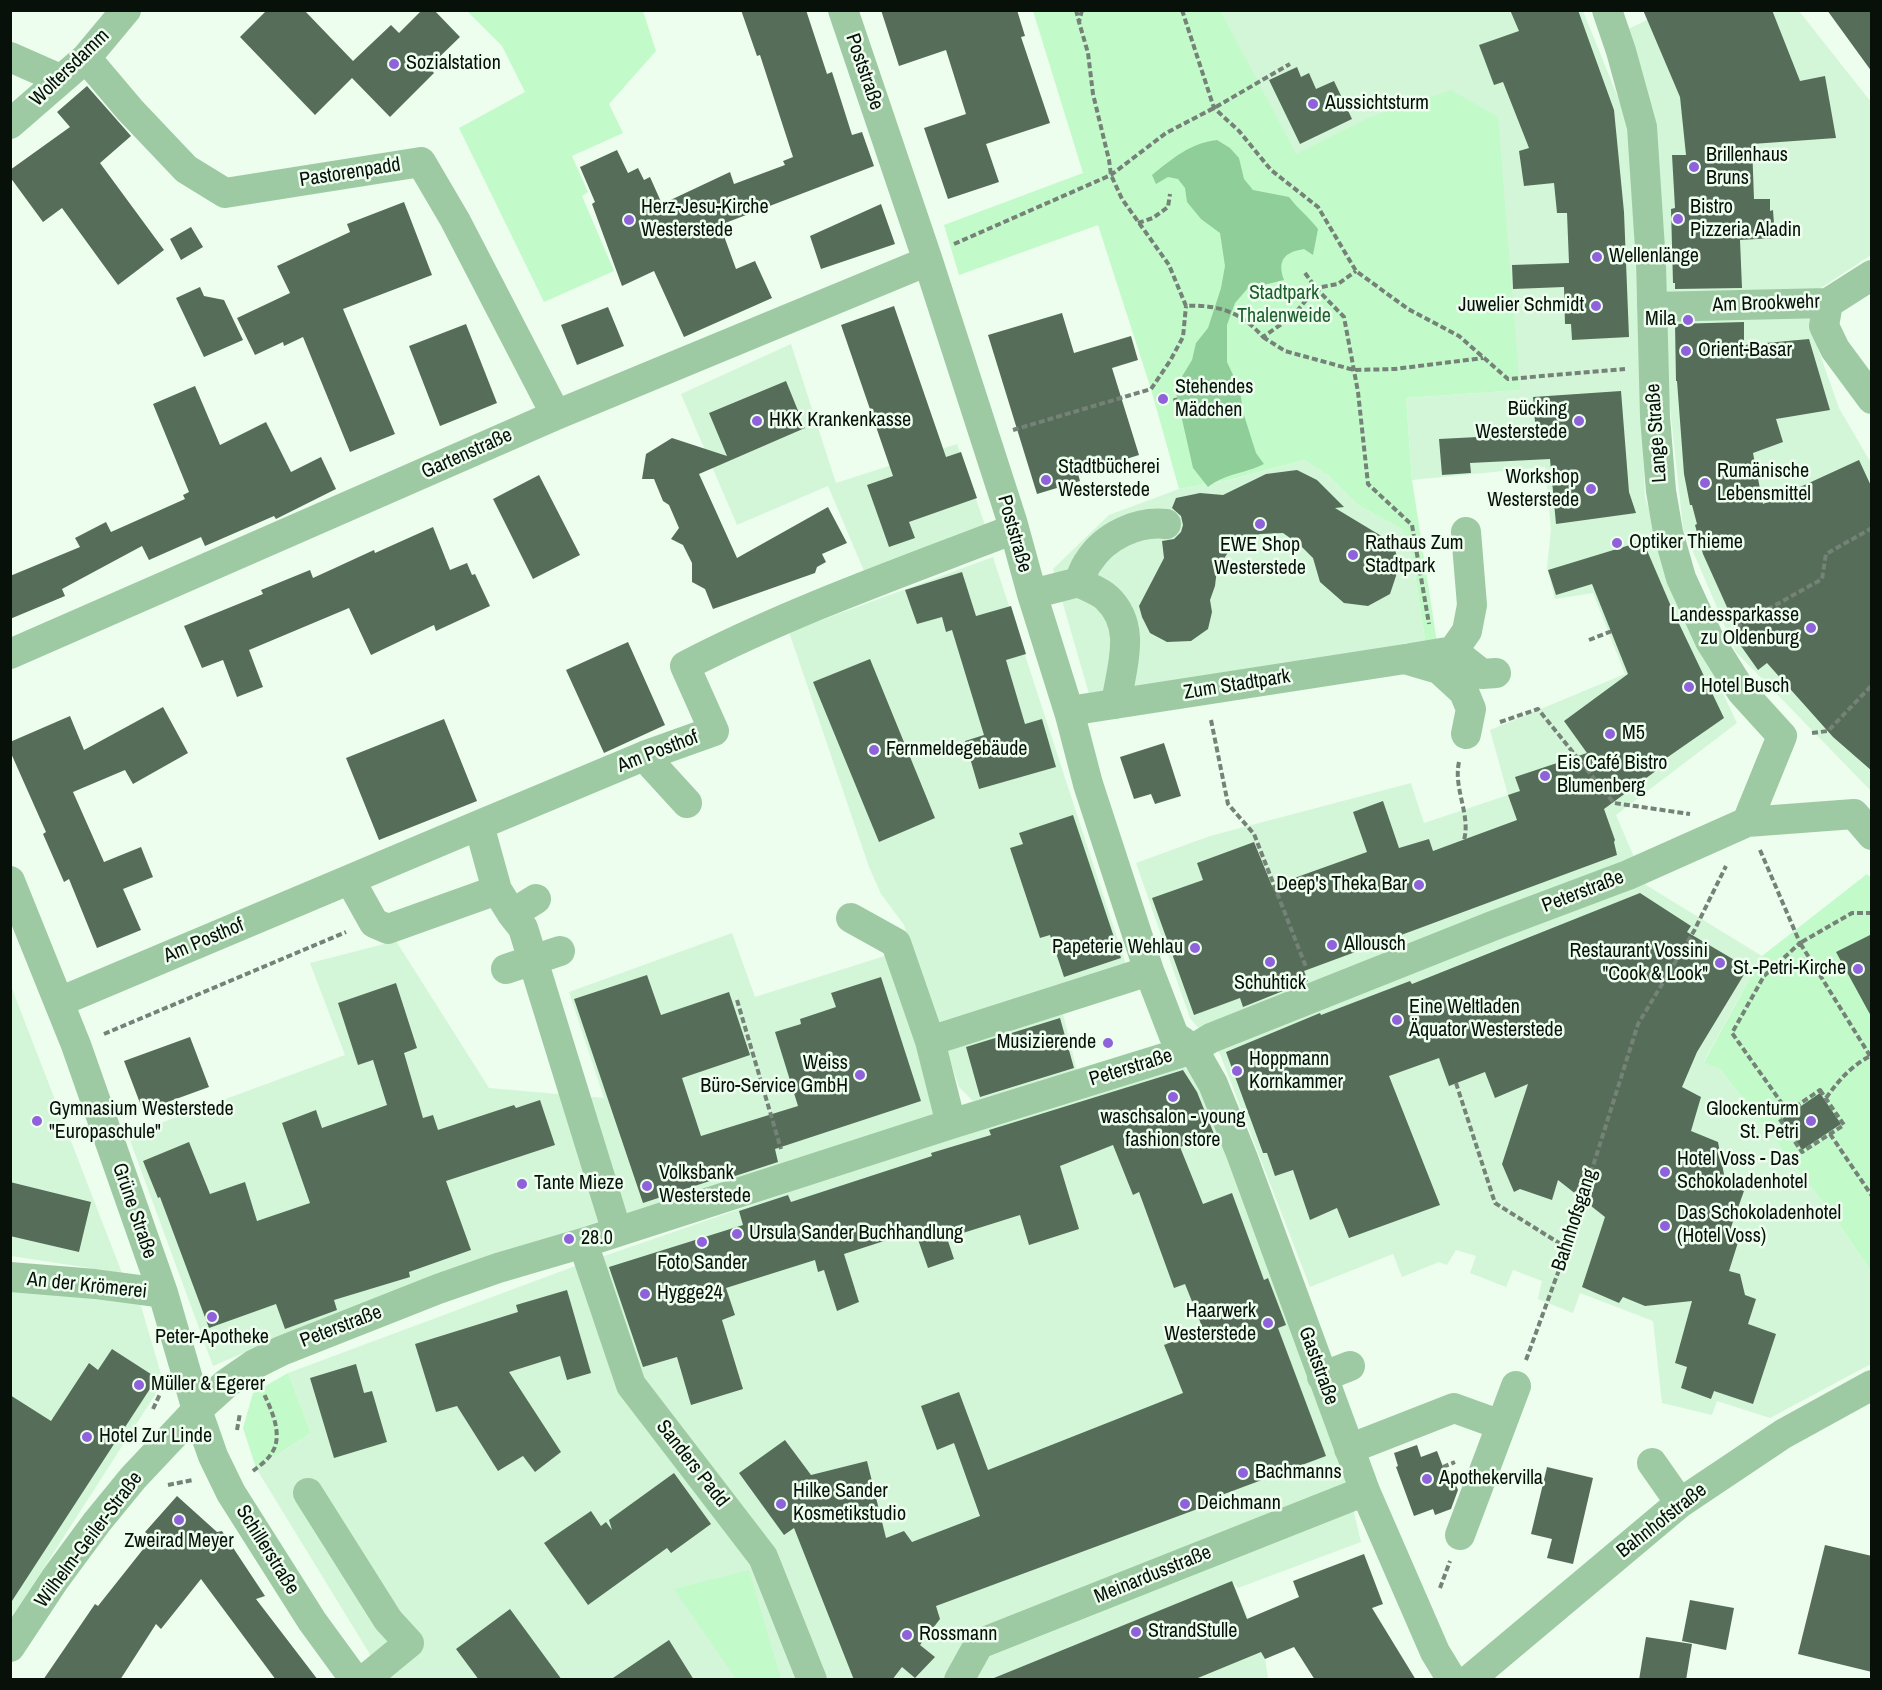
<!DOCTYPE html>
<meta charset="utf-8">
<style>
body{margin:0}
#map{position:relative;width:1882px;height:1690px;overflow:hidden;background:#edfdee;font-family:"Archivo Narrow",sans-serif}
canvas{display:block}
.frame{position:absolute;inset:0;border:12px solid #071109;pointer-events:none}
</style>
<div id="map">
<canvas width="1882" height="1690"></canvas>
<div class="frame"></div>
</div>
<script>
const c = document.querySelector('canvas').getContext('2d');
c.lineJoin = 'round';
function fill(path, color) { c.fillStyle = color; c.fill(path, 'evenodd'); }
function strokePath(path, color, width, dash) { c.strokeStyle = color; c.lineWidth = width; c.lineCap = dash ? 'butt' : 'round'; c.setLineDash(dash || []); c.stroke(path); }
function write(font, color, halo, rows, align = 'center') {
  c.font = font + ' "Archivo Narrow",sans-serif'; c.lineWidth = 5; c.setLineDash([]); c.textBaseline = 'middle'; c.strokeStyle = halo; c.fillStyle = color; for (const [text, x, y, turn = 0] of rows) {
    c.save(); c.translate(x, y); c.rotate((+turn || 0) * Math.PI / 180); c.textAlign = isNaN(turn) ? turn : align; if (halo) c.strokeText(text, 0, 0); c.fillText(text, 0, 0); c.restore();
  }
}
fill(new Path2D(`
 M1221,11H1583L1630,127L1645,497L1679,601L1737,723L1616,815L1646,885L1762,956L1704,1061L1721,1070L1832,1214L1871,1271V1364L1770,1418L1717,1401L1712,1415L1662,1403L1653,1321L1580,1293L1573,1313L1538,1299L1542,1281L1513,1270L1506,1287L1470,1273L1476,1256L1456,1250L1447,1265L1439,1262L1402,1277L1393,1254L1310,1287L1220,1054L1190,1018L1136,863L1210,836L1411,783L1424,823L1508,795L1490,730L1625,674L1593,593L1555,599L1547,568L1551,529L1545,467L1412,480L1406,398L1520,390L1295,155Z
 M1666,11H1799L1871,102V255L1821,288L1811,329L1839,408L1871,463V791L1736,652L1683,528L1668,389L1622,32Z
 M791,344L836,483L957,444L985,525L864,571L828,486L737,525L681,394Z
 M1304,460L1328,475L1358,505L1402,529L1412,554L1426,646L1089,694L1053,569L1109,515L1179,489L1234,479Z
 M993,557L1127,968L1058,993L1077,1071L973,1101L959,1087L904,925L881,894L869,867L789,632Z
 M732,933L755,997L891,954L942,1115L342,1311L213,1366L128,1135L345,1055L310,963L396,941L489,1088L604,1098L569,992Z
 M11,986L122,1273L11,1256Z
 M1183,1066L1196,1077L1340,1453L1361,1542L1238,1588L1233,1583L1265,1659L1268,1677L1262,1679H385L256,1468L311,1433L288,1373L578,1265L922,1146Z
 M11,1283L138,1296L161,1374L155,1395L11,1619Z`), '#d4f6d8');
fill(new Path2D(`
 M467,11H643L656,51L609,104L623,133L572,156L588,192L582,196L614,271L544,302L459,128L525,92L502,46Z
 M1033,11H1221L1296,154L1368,118L1451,90L1498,117L1520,390L1406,398L1412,480L1437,643L1426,646L1412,554L1402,529L1358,505L1328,475L1304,460L1233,479L1179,489L1151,389L1098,225L959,275L944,225L1083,173Z
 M1867,874L1872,879L1871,1271L1832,1214L1721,1070L1704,1062L1762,956Z
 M288,1373L311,1433L256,1468L243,1428L253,1393Z
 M749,1570L781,1679H736L674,1589Z`), '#c3faca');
fill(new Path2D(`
 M1217,140L1230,148L1239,158L1244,179L1253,190L1289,197C1298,209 1309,217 1318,229L1313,255L1304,249C1284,252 1277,261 1284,280L1247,289L1235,303L1227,325V362L1240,390L1243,412L1256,453L1264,464C1244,474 1226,473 1208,487L1193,468L1175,388L1192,360L1196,343L1208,328L1221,288L1225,266L1220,233L1201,219L1187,202L1185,188L1178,179L1168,177L1156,184L1152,175C1172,159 1190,143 1217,140Z`), '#8fce98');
fill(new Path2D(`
 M267,10H304L353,61L391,25L399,33L422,10H434L460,37L429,67L434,73L390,117L352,78L315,115L240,37Z
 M741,10H806L827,74L832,72L852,135L862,132L874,166L720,225L736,269L755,261L772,298L684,337L654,271L622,286L592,204L595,202L580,167L617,150L628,173L638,168L644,180L650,177L662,204L730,172L734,184L785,165L783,161L793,157L760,55L757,56Z
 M881,10H1017L1025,36L1021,37L1050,123L986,144L999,182L948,199L924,128L966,114L946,50L899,66Z
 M1510,10H1578L1592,49L1614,110L1624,212L1629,337L1572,340L1571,324H1565L1564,287L1513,289L1512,265L1569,263L1567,213H1557L1554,183L1524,186L1519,151L1529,148L1503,82L1494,85L1479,45L1519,31Z
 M1643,10H1772L1800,81L1825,76L1836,138L1752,144L1754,199H1770V211L1773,210L1775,238L1740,240L1742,288L1675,289V283H1673L1671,209L1675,208L1672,155H1686L1680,97Z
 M1827,10H1872V72Z
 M1297,67L1301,77L1309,73L1316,89L1334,81L1352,119L1300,144L1269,80Z
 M87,86L131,136L100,163L164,250L118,285L62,208L43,222L10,177V170L70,127L57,112Z
 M404,202L432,275L343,309L395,434L350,452L303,337L284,346L283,342L255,355L237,318L290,293L277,266L350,232L347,224Z
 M881,204L895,244L821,269L810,236Z
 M191,227L203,247L181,260L170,239Z
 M200,287L204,296L224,300L243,340L204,357L176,298Z
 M894,306L946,457L961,452L977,498L909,522L915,538L889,547L867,485L893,476L841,325Z
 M608,307L624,346L577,365L561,325Z
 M1062,313L1074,353L1131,336L1138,360L1112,368L1139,455L1078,474L1080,481L1037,494L988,335Z
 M1744,322V345L1809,339L1830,410L1776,419L1783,442L1753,453L1763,504L1859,460L1872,488V771L1833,737L1767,663L1758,670L1736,639L1740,636L1703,554L1695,525L1697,524L1692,505H1690L1684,474L1677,381H1676L1675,324Z
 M466,324L497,403L440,426L409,346Z
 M786,381L805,428L699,474L737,558L828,507L847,543L822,554L826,562L817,567L815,573L713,609L705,589L692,582V563L683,545L671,539L679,528L669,505L663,501L654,479H642L646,454L672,438L727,456L709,413Z
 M195,386L220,445L266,422L291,472L321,457L336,489L276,519L274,516L205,546L201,537L149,560L142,546L62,589L65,596L10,619V576L80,547L75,538L106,522L111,532L185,499L183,495L189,492L153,404Z
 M1621,391L1629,492L1636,513L1556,524L1550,459L1470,463L1471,473L1442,475L1439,439L1536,434L1533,397Z
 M1297,470L1317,480L1344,507L1335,508L1393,543L1398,560L1396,576L1390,594L1368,606L1344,603L1320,582L1313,558L1300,545L1283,533L1260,534L1245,538L1229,551L1217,569L1215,586L1210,600L1212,612L1208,629L1191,641L1167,642L1150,633L1142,617L1139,606L1164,558L1162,541L1174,539L1181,532L1183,525L1181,516L1172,508L1176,498L1200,493L1223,495L1266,474Z
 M539,475L580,555L533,579L493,499Z
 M433,527L450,570L467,563L472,575L475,574L490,606L436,631L434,625L371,655L349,608L249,650L263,687L237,697L223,660L202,668L184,626L263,594L261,590L310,570L313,578L374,550L375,553Z
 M1643,541L1673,611L1724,718L1665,759L1668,762L1604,809L1615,840L1614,842L1617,855L1304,971L1308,981L1243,1007L1240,998L1194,1015L1152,898L1203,880L1197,863L1254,842L1272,886L1367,852L1353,812L1383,801L1399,848L1429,839L1433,851L1517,820L1508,795L1520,791L1515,777L1587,753L1564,721L1628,674L1592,584L1556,595L1548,570Z
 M962,572L976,616L1011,606L1026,654L1006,660L1025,724L1042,719L1056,767L979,789L965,741L984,735L952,630L946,632L942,617L917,624L905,590Z
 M628,642L665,725L604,753L566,670Z
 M870,659L935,818L879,842L813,682Z
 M163,707L188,753L133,784L125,770L73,792L104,862L141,847L153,877L123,889L141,930L97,948L69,879L64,882L43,834L46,832L10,751V742L70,716L84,750Z
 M444,719L477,801L379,840L346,758Z
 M1164,743L1181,796L1155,804L1151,794L1134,799L1120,757Z
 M1073,815L1121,958L1064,977L1050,935L1040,938L1010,848L1023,844L1019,833Z
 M1640,893L1691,926L1687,932L1748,968L1697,1052L1682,1087L1701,1097L1691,1131L1718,1142L1725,1180L1744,1191L1730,1230L1740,1236L1729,1271L1740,1274L1745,1295L1756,1299L1748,1324L1776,1334L1753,1404L1714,1391L1711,1399L1681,1388L1687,1367L1675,1363L1692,1301L1645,1306L1623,1297L1619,1303L1582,1287L1605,1217L1558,1180L1552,1200L1520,1189L1514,1192L1502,1164L1528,1084L1495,1098L1485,1072L1449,1086L1439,1058L1389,1076L1440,1205L1349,1238L1337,1208L1310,1220L1293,1170L1275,1176L1267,1153H1263L1226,1052L1320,1013L1321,1015L1410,981L1412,984Z
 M1872,934V1018L1836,952Z
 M647,975L661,1015L729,992L750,1055L682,1078L701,1136L798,1106L775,1032L801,1024L800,1019L836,1007L831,993L881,977L921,1101L775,1149L778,1162L729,1178L728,1175L643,1203L574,999Z
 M396,983L417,1048L404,1053L423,1118L433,1115L438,1130L514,1105L516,1108L540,1100L555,1145L446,1181L471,1250L409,1272L410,1277L334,1300L337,1310L285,1329L276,1304L209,1328L160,1197L158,1198L143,1161L189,1142L210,1194L245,1182L257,1221L310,1203L282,1123L316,1110L322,1128L387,1105L373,1060L358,1065L338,1003Z
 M1060,1018L1074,1068L980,1097L966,1047Z
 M190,1037L209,1087L143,1111L124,1061Z
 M1183,1070L1197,1092L1214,1134L1180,1147L1203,1204L1232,1193L1264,1280L1268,1278L1286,1325L1278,1328L1326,1456L1219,1496V1501L936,1606L940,1619L920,1645L935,1657L915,1678L902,1667L892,1680H854L794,1528L784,1535L739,1473L785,1440L811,1475L867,1461L886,1538L904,1531L912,1542L980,1516L954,1443L937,1450L921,1406L959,1392L988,1470L1183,1393L1164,1345L1203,1329L1185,1284L1174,1288L1139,1192L1133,1195L1113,1145L1060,1166L1079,1229L1029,1245L1020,1215L947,1238L954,1259L928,1268L915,1231L844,1254L859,1302L837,1311L824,1270L818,1272L815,1260L726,1288L735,1315L722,1320L743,1389L691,1405L677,1357L643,1367L609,1267L743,1225L739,1211L788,1195L791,1202L932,1156L931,1153L991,1135L989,1130Z
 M1820,1093L1841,1124L1802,1150L1782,1119Z
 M10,1182L91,1202L79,1252L10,1236Z
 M567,1290L591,1373L567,1380L560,1356L509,1372L561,1452L535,1472L523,1456L498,1471L457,1406L436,1412L415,1344L518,1312L516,1305Z
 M112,1349L157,1378L10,1604V1395L51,1421L89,1363L98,1370Z
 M356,1364L364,1393L372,1391L387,1442L334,1458L310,1378Z
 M1417,1445L1421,1457L1437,1451L1445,1472L1450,1471L1458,1490L1451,1509L1435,1515L1433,1509L1414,1516L1396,1467L1398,1466L1394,1453Z
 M1547,1467L1593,1478L1573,1564L1547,1558L1552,1539L1531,1534Z
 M674,1473L711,1524L671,1553L667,1548L588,1605L544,1543L591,1511L601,1526L606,1522L612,1530L609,1520Z
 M177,1496L217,1532L222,1531L265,1596L256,1599L318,1680H276L201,1579L161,1629L156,1624L120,1680H43L95,1604L98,1606L152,1538L145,1532Z
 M1825,1545L1872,1556V1672L1798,1654Z
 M1364,1554L1383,1604L1372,1608L1416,1680H1315L1294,1647L1265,1659L1261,1652L1193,1680H989L1232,1581L1247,1619L1299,1597L1293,1581Z
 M1690,1600L1734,1608L1726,1650L1682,1641Z
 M510,1609L562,1680H479L456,1649Z
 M1646,1637L1692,1644L1686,1680H1639Z
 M669,1640L694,1680H610Z`), '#566e59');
strokePath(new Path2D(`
 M1076,10L1079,22
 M1082,10L1079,22L1088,53L1093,94L1109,160L1111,175L1122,199L1169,265L1186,306C1219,304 1242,313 1263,337L1293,316L1316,288L1338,284L1356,271
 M1182,10L1214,108L1239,131L1271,170L1318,207L1356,271L1408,309L1459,336L1508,379L1625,369
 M1138,223L1153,218L1168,207L1170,194
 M954,244L1111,175L1166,133L1214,108L1290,64
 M1305,273L1316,288L1344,317L1358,392L1368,484L1412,525L1429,624
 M1263,337L1285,351L1354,370L1395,369L1483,358
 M1175,398L1178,412
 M1013,430L1151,389L1170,361L1183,337L1186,306
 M1736,627L1822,579L1826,554L1872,528
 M1589,640L1612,631
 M1211,720L1228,804L1254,834L1306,967
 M1500,722L1538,709L1614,803L1690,814
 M1812,733L1828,731L1872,685
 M1459,762C1453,788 1471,815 1464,840
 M1760,850L1800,943L1764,976L1732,1033L1788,1112
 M1872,913H1852L1800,943L1872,1059
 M737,1000L781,1149
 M104,1034L346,932
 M1456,1083L1495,1203L1567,1248
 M1820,1090L1844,1125L1802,1152L1779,1118Z
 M1826,1098C1839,1080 1850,1067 1870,1056
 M1830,1134L1872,1196
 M1526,1360L1567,1248L1638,1024L1694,931L1726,866
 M153,1409L160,1394
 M237,1430L240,1413
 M1443,1467L1455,1462
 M253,1471C259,1466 267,1461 271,1454C284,1437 272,1411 264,1394
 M168,1485L193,1480
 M1440,1588L1450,1561`), '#758277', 4, [6, 3]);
strokePath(new Path2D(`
 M843,10L928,261L1012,521L1032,594L1070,715L1088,784L1149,971L1174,1036L1193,1049L1213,1084L1242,1156L1365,1491L1435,1652L1452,1680
 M1607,10L1621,51L1642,127L1651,264L1655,417L1661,491L1668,532L1681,578L1710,641L1742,692L1782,736L1747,822
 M10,57L60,79
 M86,58L130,110L186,169L225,193L421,162L455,220L556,415
 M10,124L86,58L126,10
 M1828,303L1824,326L1835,349L1872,399
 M1652,307L1828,303L1872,275
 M1079,582C1082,575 1084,567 1089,561C1105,536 1137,521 1166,524
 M1032,594L1079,582C1087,587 1100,591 1107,598C1138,627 1121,668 1116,704
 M1453,651L1482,674L1496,673
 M10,654L556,415L928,261
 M1411,658L1453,651L1467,631L1472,605L1466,532
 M1070,715L1082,709L1405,659L1439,669L1464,692L1471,709L1466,734
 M644,756L687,803
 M479,825L644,756L714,731L685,666C791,611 903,572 1014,529
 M350,880L374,923L388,929L497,890
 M10,881L76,1045L163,1293L197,1410L213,1456L231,1493L312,1621L355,1680
 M512,914L536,899
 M851,918L896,943L930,1041L951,1124
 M506,969L560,951
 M59,1002L479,825L497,890L512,914L523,928L617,1232
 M930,1041L1149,971
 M583,1243L631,1385L763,1557L812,1680
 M10,1277L95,1284L163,1293
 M1322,1377L1350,1366
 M1349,1449L1454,1408L1501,1425
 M1652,1463L1680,1503
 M308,1493L388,1620L409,1643L364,1680
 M1460,1535L1516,1386
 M10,1647L55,1579L97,1522L133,1478L197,1410L227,1383L253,1365L281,1351L438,1289L498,1268L583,1243L951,1124L1193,1049L1211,1038L1495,925L1628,875L1747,822L1854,814L1872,835
 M959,1680L979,1644L1365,1491
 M1469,1680L1680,1503L1783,1434L1872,1385`), '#9ecaa3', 30);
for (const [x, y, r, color] of [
 [394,64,6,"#8f61db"],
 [1313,104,6,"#8f61db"],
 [1694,167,6,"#8f61db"],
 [1678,219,6,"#8f61db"],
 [629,220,6,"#8f61db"],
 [1597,257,6,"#8f61db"],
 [1596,306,6,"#8f61db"],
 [1688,320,6,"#8f61db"],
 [1686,351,6,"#8f61db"],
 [1163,399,6,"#8f61db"],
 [757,421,6,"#8f61db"],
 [1579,421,6,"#8f61db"],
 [1046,480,6,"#8f61db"],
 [1705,483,6,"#8f61db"],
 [1591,489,6,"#8f61db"],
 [1260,524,6,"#8f61db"],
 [1617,543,6,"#8f61db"],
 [1353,555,6,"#8f61db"],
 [1811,628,6,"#8f61db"],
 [1689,687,6,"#8f61db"],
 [1610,734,6,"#8f61db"],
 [874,750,6,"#8f61db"],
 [1545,776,6,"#8f61db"],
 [1419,885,6,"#8f61db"],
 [1332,945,6,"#8f61db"],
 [1195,948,6,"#8f61db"],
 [1270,962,6,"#8f61db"],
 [1720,963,6,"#8f61db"],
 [1858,969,6,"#8f61db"],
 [1397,1020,6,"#8f61db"],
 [1108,1043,6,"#8f61db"],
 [1237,1071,6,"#8f61db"],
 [860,1075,6,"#8f61db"],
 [1173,1097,6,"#8f61db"],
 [37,1121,6,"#8f61db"],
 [1811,1121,6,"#8f61db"],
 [1665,1172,6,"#8f61db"],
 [522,1184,6,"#8f61db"],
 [647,1186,6,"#8f61db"],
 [1665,1226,6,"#8f61db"],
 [737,1234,6,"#8f61db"],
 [569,1239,6,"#8f61db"],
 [702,1242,6,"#8f61db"],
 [645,1294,6,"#8f61db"],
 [212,1317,6,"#8f61db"],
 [1268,1323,6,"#8f61db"],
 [139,1385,6,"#8f61db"],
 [87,1437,6,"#8f61db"],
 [1243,1473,6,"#8f61db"],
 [1427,1479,6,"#8f61db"],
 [781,1504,6,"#8f61db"],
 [1185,1504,6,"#8f61db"],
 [179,1520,6,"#8f61db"],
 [1136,1632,6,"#8f61db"],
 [907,1635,6,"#8f61db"]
]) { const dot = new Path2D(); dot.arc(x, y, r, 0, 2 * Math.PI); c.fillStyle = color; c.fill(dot); strokePath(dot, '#edfdee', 2); }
write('20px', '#071109', '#edfdee', [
 ["Sozialstation",406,64],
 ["Aussichtsturm",1325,104],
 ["Brillenhaus",1706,156],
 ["Bruns",1706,179],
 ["Herz-Jesu-Kirche",641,208],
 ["Westerstede",641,231],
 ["Bistro",1690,208],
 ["Pizzeria Aladin",1690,231],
 ["Wellenlänge",1609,257],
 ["Juwelier Schmidt",1584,306,"right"],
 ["Mila",1676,320,"right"],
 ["Orient-Basar",1698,351],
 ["Stehendes",1175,388],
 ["Mädchen",1175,411],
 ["Bücking",1567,410,"right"],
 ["Westerstede",1567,433,"right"],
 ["HKK Krankenkasse",769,421],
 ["Stadtbücherei",1058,468],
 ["Westerstede",1058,491],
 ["Rumänische",1717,472],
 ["Lebensmittel",1717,495],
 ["Workshop",1579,478,"right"],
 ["Westerstede",1579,501,"right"],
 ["Optiker Thieme",1629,543],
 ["Rathaus Zum",1365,544],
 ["Stadtpark",1365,567],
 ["EWE Shop",1260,546,"center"],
 ["Westerstede",1260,569,"center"],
 ["Landessparkasse",1799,616,"right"],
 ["zu Oldenburg",1799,639,"right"],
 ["Hotel Busch",1701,687],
 ["M5",1622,734],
 ["Fernmeldegebäude",886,750],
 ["Eis Café Bistro",1557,764],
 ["Blumenberg",1557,787],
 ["Deep's Theka Bar",1407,885,"right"],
 ["Allousch",1344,945],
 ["Papeterie Wehlau",1183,948,"right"],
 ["Restaurant Vossini",1708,952,"right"],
 ["\"Cook & Look\"",1708,975,"right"],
 ["St.-Petri-Kirche",1846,969,"right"],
 ["Schuhtick",1270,984,"center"],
 ["Eine Weltladen",1409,1008],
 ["Äquator Westerstede",1409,1031],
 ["Musizierende",1096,1043,"right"],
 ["Hoppmann",1249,1060],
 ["Kornkammer",1249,1083],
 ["Weiss",848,1064,"right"],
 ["Büro-Service GmbH",848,1087,"right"],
 ["Gymnasium Westerstede",49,1110],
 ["\"Europaschule\"",49,1133],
 ["Glockenturm",1799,1110,"right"],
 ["St. Petri",1799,1133,"right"],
 ["waschsalon - young",1173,1118,"center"],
 ["fashion store",1173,1141,"center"],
 ["Hotel Voss - Das",1677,1160],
 ["Schokoladenhotel",1677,1183],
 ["Volksbank",659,1174],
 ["Westerstede",659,1197],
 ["Tante Mieze",534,1184],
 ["Das Schokoladenhotel",1677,1214],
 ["(Hotel Voss)",1677,1237],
 ["Ursula Sander Buchhandlung",749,1234],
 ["28.0",581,1239],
 ["Foto Sander",702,1264,"center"],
 ["Hygge24",657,1294],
 ["Haarwerk",1256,1312,"right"],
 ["Westerstede",1256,1335,"right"],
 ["Peter-Apotheke",212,1338,"center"],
 ["Müller & Egerer",151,1385],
 ["Hotel Zur Linde",99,1437],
 ["Bachmanns",1255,1473],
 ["Apothekervilla",1439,1479],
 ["Hilke Sander",793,1492],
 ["Kosmetikstudio",793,1515],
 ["Deichmann",1197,1504],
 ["Zweirad Meyer",179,1542,"center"],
 ["StrandStulle",1148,1632],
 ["Rossmann",919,1635]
], 'left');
write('20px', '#071109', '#edfdee', [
 ["Woltersdamm",70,68,-44],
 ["Poststraße",864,72,71],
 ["Pastorenpadd",350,173,-9],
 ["Am Brookwehr",1766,304,-2],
 ["Lange Straße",1657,433,-94],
 ["Gartenstraße",467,454,-24],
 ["Poststraße",1014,534,74],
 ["Zum Stadtpark",1237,685,-9],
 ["Am Posthof",658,752,-21],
 ["Peterstraße",1583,892,-21],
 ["Am Posthof",204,941,-23],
 ["Peterstraße",1131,1068,-17],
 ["Grüne Straße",134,1211,71],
 ["Bahnhofsgang",1575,1220,-72],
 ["An der Krömerei",87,1286,6],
 ["Peterstraße",341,1327,-21],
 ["Gaststraße",1318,1366,70],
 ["Sanders Padd",692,1464,52],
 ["Bahnhofstraße",1662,1521,-38],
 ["Wilhelm-Geiler-Straße",89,1540,-53],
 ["Schillerstraße",267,1550,58],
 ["Meinardusstraße",1153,1575,-22]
]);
write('20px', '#1d5f2d', '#edfdee', [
 ["Stadtpark",1284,294],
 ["Thalenweide",1284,317]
]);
</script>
